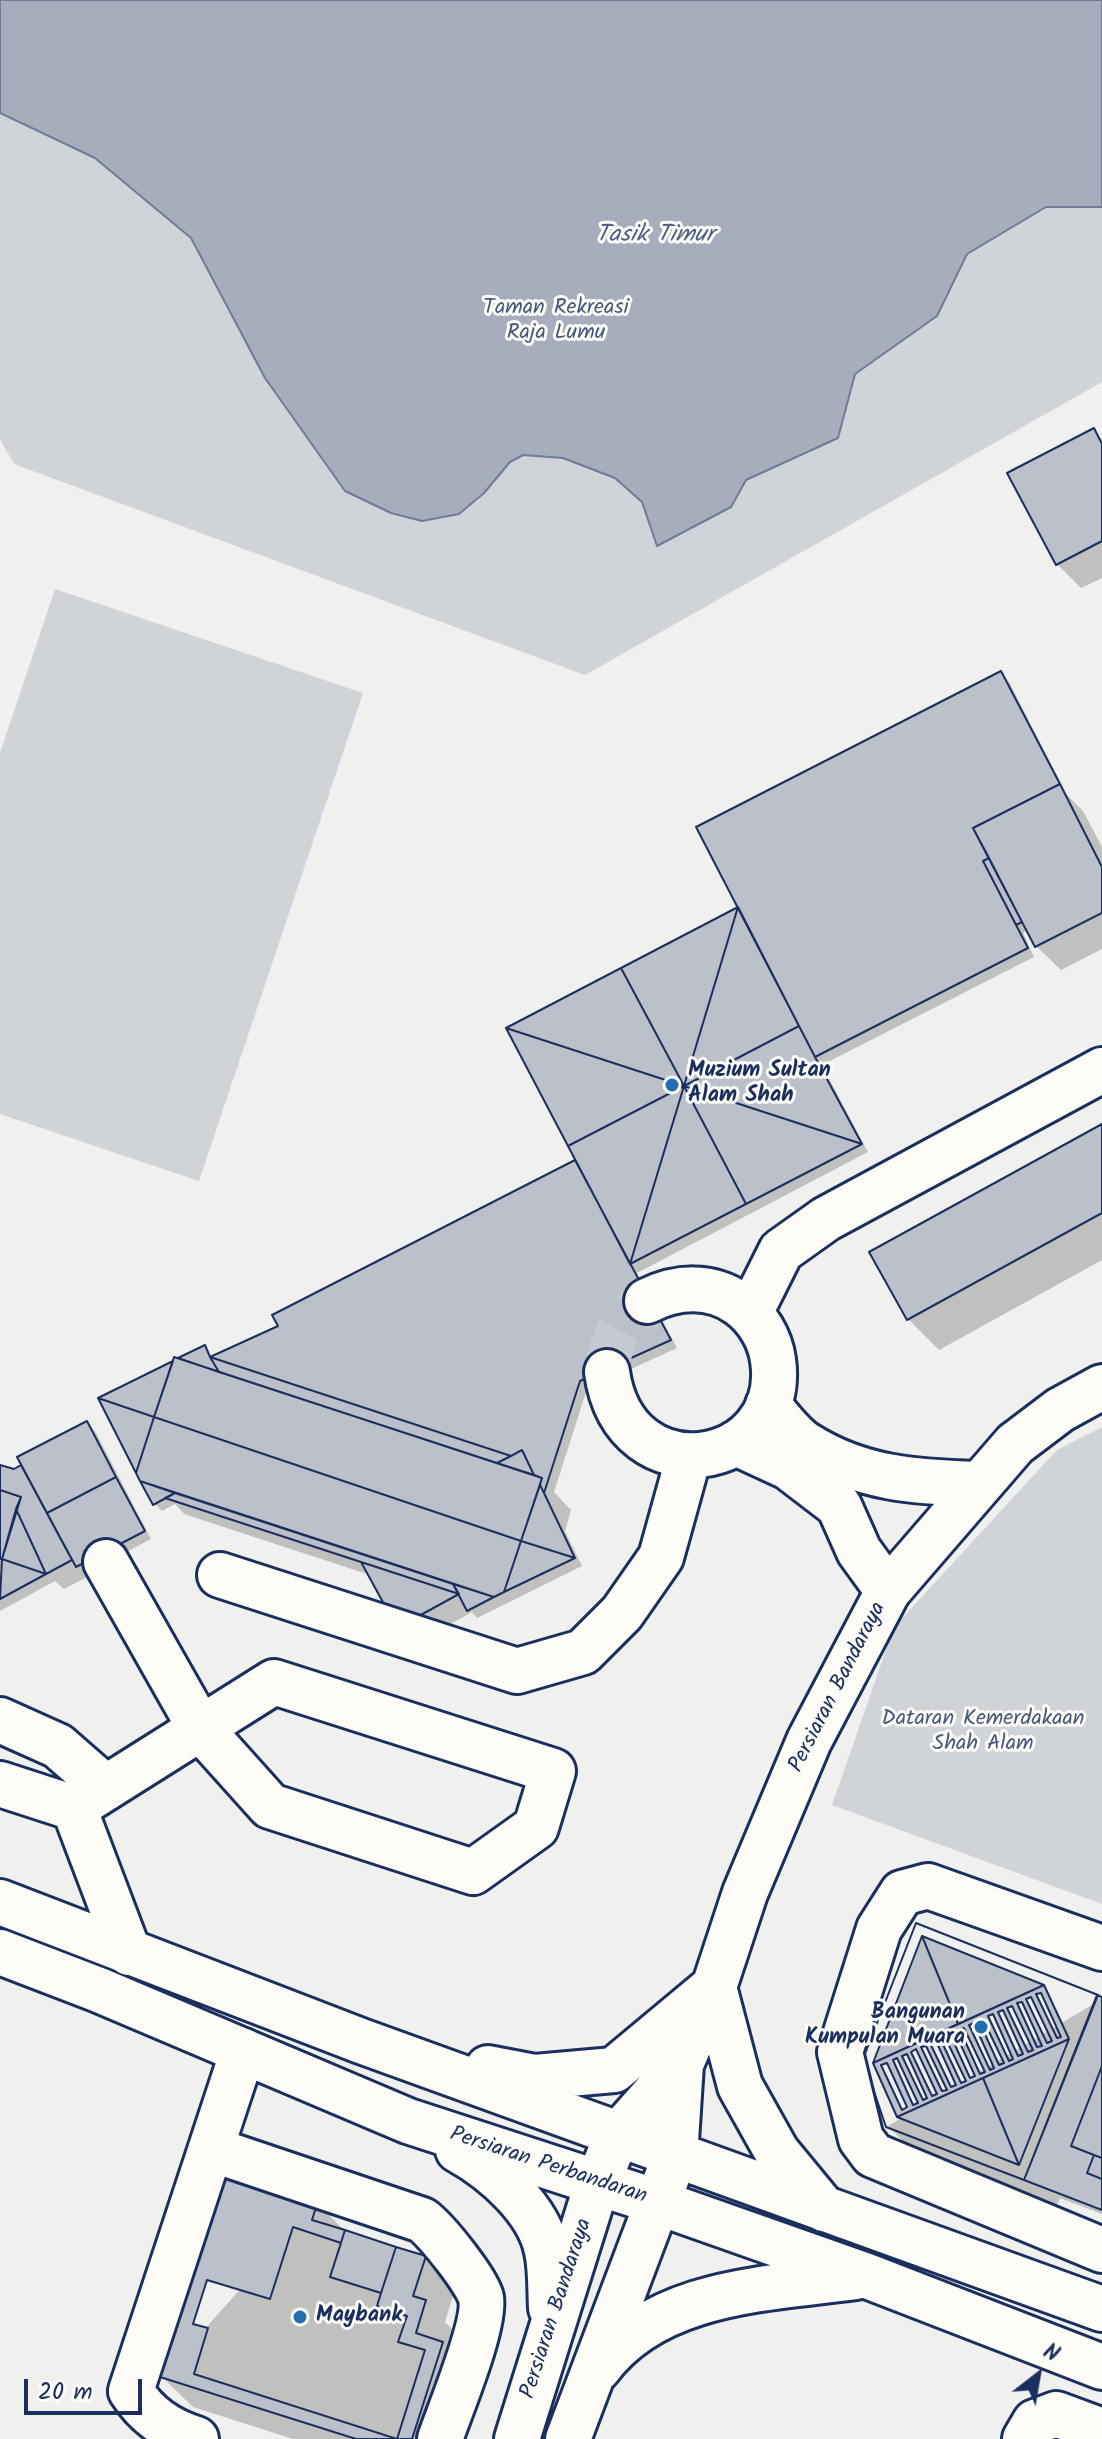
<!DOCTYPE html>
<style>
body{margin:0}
#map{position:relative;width:1102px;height:2439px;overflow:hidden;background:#f0f0ee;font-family:Kalam,sans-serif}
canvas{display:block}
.north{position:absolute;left:998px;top:2335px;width:80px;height:80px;-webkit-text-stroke:6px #fdfcf7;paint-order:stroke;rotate:31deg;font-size:22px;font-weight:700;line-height:32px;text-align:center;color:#1b2f5e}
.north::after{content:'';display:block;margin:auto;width:28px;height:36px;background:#1b2f5e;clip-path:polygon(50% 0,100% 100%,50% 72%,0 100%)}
.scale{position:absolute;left:24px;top:2379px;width:118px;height:36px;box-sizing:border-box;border:4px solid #1b2f5e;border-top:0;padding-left:10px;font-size:24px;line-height:28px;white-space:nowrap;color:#1b2f5e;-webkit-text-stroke:6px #fdfcf7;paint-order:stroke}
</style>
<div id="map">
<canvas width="1102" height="2439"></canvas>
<div class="north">N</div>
<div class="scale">20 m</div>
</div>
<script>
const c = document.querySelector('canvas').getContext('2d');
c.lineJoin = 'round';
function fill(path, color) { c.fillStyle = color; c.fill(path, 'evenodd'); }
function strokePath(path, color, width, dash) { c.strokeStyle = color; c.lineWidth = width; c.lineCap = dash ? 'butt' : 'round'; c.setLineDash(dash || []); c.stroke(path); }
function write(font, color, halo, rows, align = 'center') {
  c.font = font + ' Kalam,sans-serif'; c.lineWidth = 6; c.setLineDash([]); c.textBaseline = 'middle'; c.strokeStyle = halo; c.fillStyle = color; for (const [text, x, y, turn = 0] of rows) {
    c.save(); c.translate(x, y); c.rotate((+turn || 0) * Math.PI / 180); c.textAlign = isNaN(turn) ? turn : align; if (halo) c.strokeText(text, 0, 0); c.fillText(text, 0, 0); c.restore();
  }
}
fill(new Path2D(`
 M0,0H1102V382L585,675L14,464L0,439Z
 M55,589L363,693L199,1181L0,1114V753Z
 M1102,1427V1904L832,1805L894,1627L1057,1450Z`), '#d0d3d8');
const water = new Path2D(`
 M0,0H1102V207H1046L967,254L937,316L855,374L838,438L746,480L731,507L657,546L642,502L615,478L563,458L523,455L510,462L484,493L459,514L422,521L391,513L345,491L265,378L191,238L95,158L0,113Z`);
fill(water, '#a7adbd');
strokePath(water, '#6f7b97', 2);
fill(new Path2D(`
 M1093,430L1102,439V578L1081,588L1057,564Z
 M1001,674L1009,682L1067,795L1083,811L1102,847V949L1061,970L1036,946L1028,930L1023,933L1034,957L822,1065L868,1152L637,1273L677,1348L587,1389L554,1492L571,1510L565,1531L582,1566L477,1618L472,1612L415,1644L370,1575L184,1514L175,1504L162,1511L154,1503L101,1399L204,1347L213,1358L281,1327L275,1316L578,1161L740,908Z
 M1102,1126V1260L939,1350L908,1319Z
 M87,1424L95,1431L151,1539L85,1574L87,1577L64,1589L55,1581L0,1611V1467L14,1471L21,1467L27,1474Z
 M1102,1999V2214L1060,2198L1055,2210L919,2158L888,2126Z
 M317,2203L347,2233L425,2258L455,2289L445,2322L456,2333L452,2439H293L193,2407L162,2377Z`), '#0003');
const building = new Path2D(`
 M1094,428L1102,444V541L1056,565L1007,473Z
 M1001,671L1060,784L973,828L989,858L983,861L1028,948L815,1057L696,827Z
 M1060,784L1102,867V913L1035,947L973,828Z
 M989,858L1022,922L1016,925L983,861Z
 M738,907L684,1086L621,968Z
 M738,907L799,1026L684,1086Z
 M621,968L684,1086L506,1028Z
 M799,1026L815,1057L862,1144L684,1086Z
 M506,1028L684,1086L568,1146Z
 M684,1086L630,1264L568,1146Z
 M684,1086L862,1144L746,1204Z
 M684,1086L746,1204L630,1264Z
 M1102,1124V1213L907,1320L869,1252Z
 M575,1160L671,1340L580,1381L544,1493L540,1485L542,1478L534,1475L522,1450L511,1456L210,1357L278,1326L272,1315Z
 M205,1345L210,1357L219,1372L178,1358Z
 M174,1357L542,1478L521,1541L154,1417Z
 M210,1357L511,1456L497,1463L219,1372Z
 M173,1361L154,1417L98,1398Z
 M98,1398L154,1417L136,1473Z
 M154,1417L521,1541L504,1592L494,1597L140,1481L136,1473Z
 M87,1421L116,1477L47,1513L17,1457Z
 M522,1450L534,1475L497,1463L511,1456Z
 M0,1465L14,1469L21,1465L72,1560L46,1574L16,1509L21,1497L0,1490Z
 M116,1477L145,1531L76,1567L47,1513Z
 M140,1481L175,1493L153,1505Z
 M540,1485L544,1493L575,1558L521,1541Z
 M0,1490L21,1497L2,1559H0Z
 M175,1493L453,1584L459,1594L165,1498Z
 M16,1509L46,1574L2,1559Z
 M521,1541L575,1558L504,1592Z
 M2,1559L46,1574L0,1599Z
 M361,1562L459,1594L397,1628Z
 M453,1584L494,1597L467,1611Z
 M916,1923L1098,1995L1024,2180L886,2127L863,2059Z
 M916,1923L1098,1995L1024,2180L886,2127L863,2059Z
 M922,1936L1044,1985L958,2024Z
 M922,1936L958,2024L873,2063Z
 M1044,1985L1069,2039L897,2117L873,2063ZM1041,1993L1061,2037L1057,2038L1036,1994ZM1031,1997L1052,2041L1047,2043L1026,1999ZM1022,2002L1042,2046L1037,2047L1017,2003ZM1012,2006L1033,2050L1028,2052L1007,2008ZM1003,2010L1023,2054L1018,2056L998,2012ZM993,2014L1013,2059L1009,2061L988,2016ZM983,2019L1004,2063L999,2065L979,2021ZM974,2023L994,2068L990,2070L969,2025ZM964,2028L985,2072L980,2074L960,2030ZM955,2032L975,2076L970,2078L950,2034ZM945,2037L966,2081L961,2083L940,2038ZM936,2041L956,2085L951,2087L930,2043ZM926,2046L947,2090L942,2091L921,2047ZM916,2049L937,2094L932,2096L911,2052ZM907,2054L927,2098L923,2100L902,2056ZM897,2058L918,2103L913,2105L893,2060ZM887,2063L907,2107L902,2110L881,2065Z
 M1097,1995L1102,1997V2066L1071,2146L1094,2155L1087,2173L1102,2179V2210L1024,2180Z
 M1069,2039L1019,2165L983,2078Z
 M1102,2066V2158L1071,2146Z
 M983,2078L1019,2165L897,2117Z
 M1094,2155L1102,2158V2179L1087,2173Z
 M224,2171L318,2201L312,2220L345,2230L330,2277L381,2293L396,2247L426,2256L413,2296L426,2300L416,2333L443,2342L412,2439H356L160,2377Z
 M293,2227L341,2243L330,2277L381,2293L377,2306L407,2316L398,2342L425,2350L397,2439L194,2374L208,2328L193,2324L207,2280L270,2299Z
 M345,2230L396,2247L381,2293L330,2277Z`);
fill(building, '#bbc0ca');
strokePath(building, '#1b2f5e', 2);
strokePath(new Path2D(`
 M607,1372C610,1341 621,1318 647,1301`), '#c5c9d1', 44, [44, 22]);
const minor = new Path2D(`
 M750,1313L781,1251L826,1219L1102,1070
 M607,1372C625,1499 789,1469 773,1360C770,1338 757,1317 739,1304C711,1284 677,1286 647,1301
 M768,1405C780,1418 792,1436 807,1445C861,1479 916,1482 978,1484
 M736,1443L788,1467L839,1506L859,1551L888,1591
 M220,1575L517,1671L583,1652L622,1613L661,1557L689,1456
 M0,1720L58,1746L106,1788
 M0,1784L74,1808L129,1953
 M74,1808L274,1682L553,1771L536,1827L473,1872L270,1806L200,1728L106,1562
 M1102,1948L928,1886L902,1893L879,1929L840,2052L861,2139L873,2155L1102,2250
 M211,2149L422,2220C436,2230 477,2281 481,2298C486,2324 450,2410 440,2439
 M196,2439C168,2430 147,2416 131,2391L243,2051
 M1025,2439L1035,2422L1056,2414L1102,2431`);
const major = new Path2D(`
 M0,1902L361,2041L1102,2309
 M0,1952L99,1990L408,2121L657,2202L867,2276L1102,2367
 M714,1987L740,2086L777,2152L824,2209
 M488,2068L535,2077L614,2070L710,1990
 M458,2150C494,2170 539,2209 547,2251C551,2269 550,2289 551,2308
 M598,2369C656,2290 768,2289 856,2277
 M517,2439L597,2184L617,2136L681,2064
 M568,2439L675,2156L681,2064L714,1987L745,1893L809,1741L888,1591L1015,1444L1060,1410L1102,1387`);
strokePath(minor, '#1b2f5e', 50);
strokePath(major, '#1b2f5e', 50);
strokePath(minor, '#fdfcf7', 44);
strokePath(major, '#fdfcf7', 44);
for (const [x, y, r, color] of [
 [672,1085,8,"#1f6fb2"],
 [981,2027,8,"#1f6fb2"],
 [300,2317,8,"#1f6fb2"]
]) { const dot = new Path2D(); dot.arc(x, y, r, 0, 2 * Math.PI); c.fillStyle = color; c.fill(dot); strokePath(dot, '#fdfcf7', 3); }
write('22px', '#48587c', '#fdfcf7', [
 ["Taman Rekreasi",556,309],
 ["Raja Lumu",556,334],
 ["Dataran Kemerdakaan",983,1720],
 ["Shah Alam",983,1745]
]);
write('bold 22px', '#1b2f5e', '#fdfcf7', [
 ["Muzium Sultan",688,1072],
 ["Alam Shah",688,1097],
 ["Bangunan",965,2014,"right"],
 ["Kumpulan Muara",965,2039,"right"],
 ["Maybank",316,2317]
], 'left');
write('22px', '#1b2f5e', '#fdfcf7', [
 ["Persiaran Bandaraya",839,1688,-63],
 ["Persiaran Perbandaran",548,2167,18],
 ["Persiaran Bandaraya",558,2309,-72]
]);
write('italic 24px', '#4c5b7f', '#fdfcf7', [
 ["Tasik Timur",655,237]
]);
</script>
